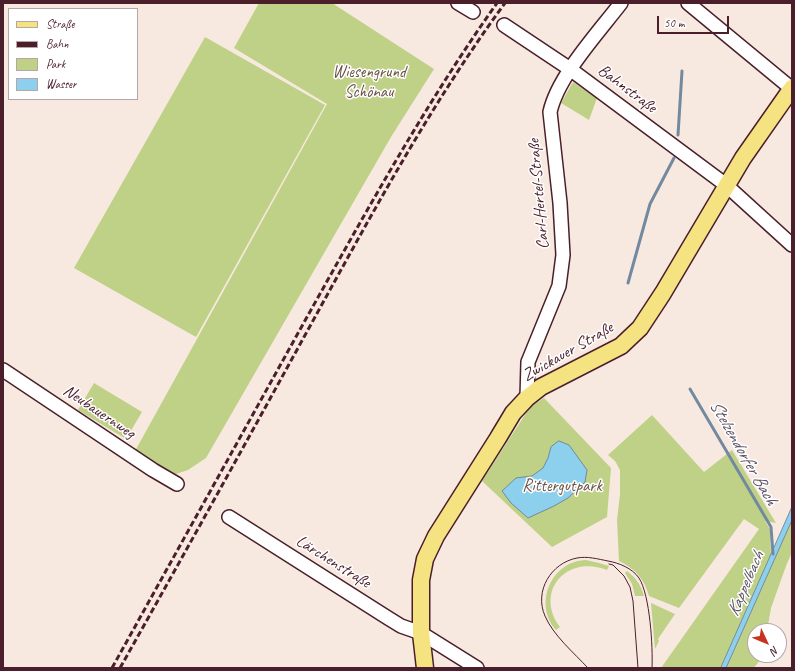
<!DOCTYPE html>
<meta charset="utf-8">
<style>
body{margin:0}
#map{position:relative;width:795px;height:671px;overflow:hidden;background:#f8e9e0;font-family:Caveat,sans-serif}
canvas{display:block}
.frame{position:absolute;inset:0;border:4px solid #4a1f2b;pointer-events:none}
.legend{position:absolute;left:8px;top:8px;width:130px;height:92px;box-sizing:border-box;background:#fff;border:1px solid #b7a5aa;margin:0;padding:5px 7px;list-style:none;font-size:12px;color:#4a1f2b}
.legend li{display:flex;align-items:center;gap:8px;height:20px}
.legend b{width:20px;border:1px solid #b7a5aa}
.north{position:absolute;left:747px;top:623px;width:40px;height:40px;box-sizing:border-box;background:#fff;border:1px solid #b7a5aa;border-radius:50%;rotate:134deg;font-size:11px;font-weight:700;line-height:16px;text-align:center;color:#4a1f2b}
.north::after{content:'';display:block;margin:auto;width:14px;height:18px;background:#c8321e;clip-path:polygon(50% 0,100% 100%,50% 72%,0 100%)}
.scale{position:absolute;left:657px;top:16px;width:72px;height:18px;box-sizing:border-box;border:2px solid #4a1f2b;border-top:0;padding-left:5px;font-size:12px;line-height:14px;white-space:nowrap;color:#4a1f2b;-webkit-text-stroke:3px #fff;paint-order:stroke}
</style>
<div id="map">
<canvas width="795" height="671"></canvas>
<div class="frame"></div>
<ul class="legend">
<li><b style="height:5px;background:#f5e382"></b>Straße</li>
<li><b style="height:5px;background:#4a1f2b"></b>Bahn</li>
<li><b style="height:11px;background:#bfd186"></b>Park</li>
<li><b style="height:11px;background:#8cd0ee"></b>Wasser</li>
</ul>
<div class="north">N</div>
<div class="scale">50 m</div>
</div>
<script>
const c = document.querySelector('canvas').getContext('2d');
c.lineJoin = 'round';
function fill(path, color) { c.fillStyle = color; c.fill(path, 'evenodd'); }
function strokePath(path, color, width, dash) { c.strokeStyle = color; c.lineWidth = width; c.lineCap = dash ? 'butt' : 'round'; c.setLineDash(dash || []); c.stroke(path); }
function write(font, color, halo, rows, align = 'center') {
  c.font = font + ' Caveat,sans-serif'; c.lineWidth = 3; c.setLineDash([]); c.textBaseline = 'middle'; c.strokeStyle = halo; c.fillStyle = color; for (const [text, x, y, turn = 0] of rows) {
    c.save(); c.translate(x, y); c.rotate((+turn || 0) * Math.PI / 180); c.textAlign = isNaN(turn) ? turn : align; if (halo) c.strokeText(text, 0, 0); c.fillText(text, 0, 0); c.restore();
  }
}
fill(new Path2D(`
 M259,3H332L434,69L391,137L206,458L188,470L173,475L135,451L327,104L234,48Z
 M205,37L325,105L196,337L74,268Z
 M573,82L597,98L589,120L561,103Z
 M94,383L142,412L126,439L78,410Z
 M544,398L611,468L607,517L552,547L482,481L530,407Z
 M652,415L704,472L732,450L776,523L765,521L770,529L771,555L721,668H661L759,529L744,519L679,608L649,596C644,578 635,569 619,561L617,520L620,494V470L615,461L608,455Z
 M792,520V552L786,566L771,608L767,631H755V655H759L760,660L754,668H726Z
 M586,560L599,563L609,566L607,570C566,554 534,592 560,627L556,630C533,604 551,561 586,560Z
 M627,571C636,578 641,585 644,596H635L632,584L625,573Z
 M651,603L675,614L658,639L659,641L655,649Z`), '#bfd186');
const water = new Path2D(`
 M559,441L569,445L587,470L585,482L568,498L554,506L528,518L511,503L502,491L516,478L532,476L543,468L548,458L551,447Z
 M792,507V520L726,668H721Z`);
fill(water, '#8cd0ee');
strokePath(water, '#7289a0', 1);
strokePath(new Path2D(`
 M678,135L682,71
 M628,283L650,204L674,158
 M690,389L771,527L773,554`), '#7289a0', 3);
const minor = new Path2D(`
 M458,3L473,12
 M688,3L792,89
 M504,25L570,69L726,185L792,245
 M3,370L153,470L177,484
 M527,398L528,362L559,286L563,255L560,203L550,112C558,76 598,33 621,3
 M229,517L388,618L401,626L421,633L477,668`);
const major = new Path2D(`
 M425,668L421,633V580L425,559L436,536L498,438L513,413L527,398L541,387L621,346L640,328L663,293L743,158L792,88`);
strokePath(minor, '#4a1f2b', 16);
strokePath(major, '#4a1f2b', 19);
strokePath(minor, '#fff', 13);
strokePath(major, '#f5e382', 16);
strokePath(new Path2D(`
 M609,564L613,565L624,576L630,587L633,601L638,668
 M588,668C574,653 553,635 545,616C534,591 551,563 577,558C587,556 598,559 608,561C619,563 632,568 639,578C650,595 653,647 652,668`), '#4a1f2b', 1);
strokePath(new Path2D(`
 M112,668C177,551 242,434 307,317C367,210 426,103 497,3
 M120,668C182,558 243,448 304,337C367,223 428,108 505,3`), '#4a1f2b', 3, [6, 3]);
write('17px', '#6d5446', '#fff', [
 ["Wiesengrund",369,73],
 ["Schönau",369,93],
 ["Rittergutpark",562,487]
]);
write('17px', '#4a1f2b', '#fff', [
 ["Bahnstraße",627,89,37],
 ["Carl-Hertel-Straße",539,194,-95],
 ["Zwickauer Straße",568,352,-30],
 ["Neubauernweg",99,412,34],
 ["Lärchenstraße",333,562,32]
]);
write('italic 18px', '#5e5466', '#fff', [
 ["Stelzendorfer Bach",743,453,60],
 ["Kappelbach",746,584,-67]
]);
</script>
